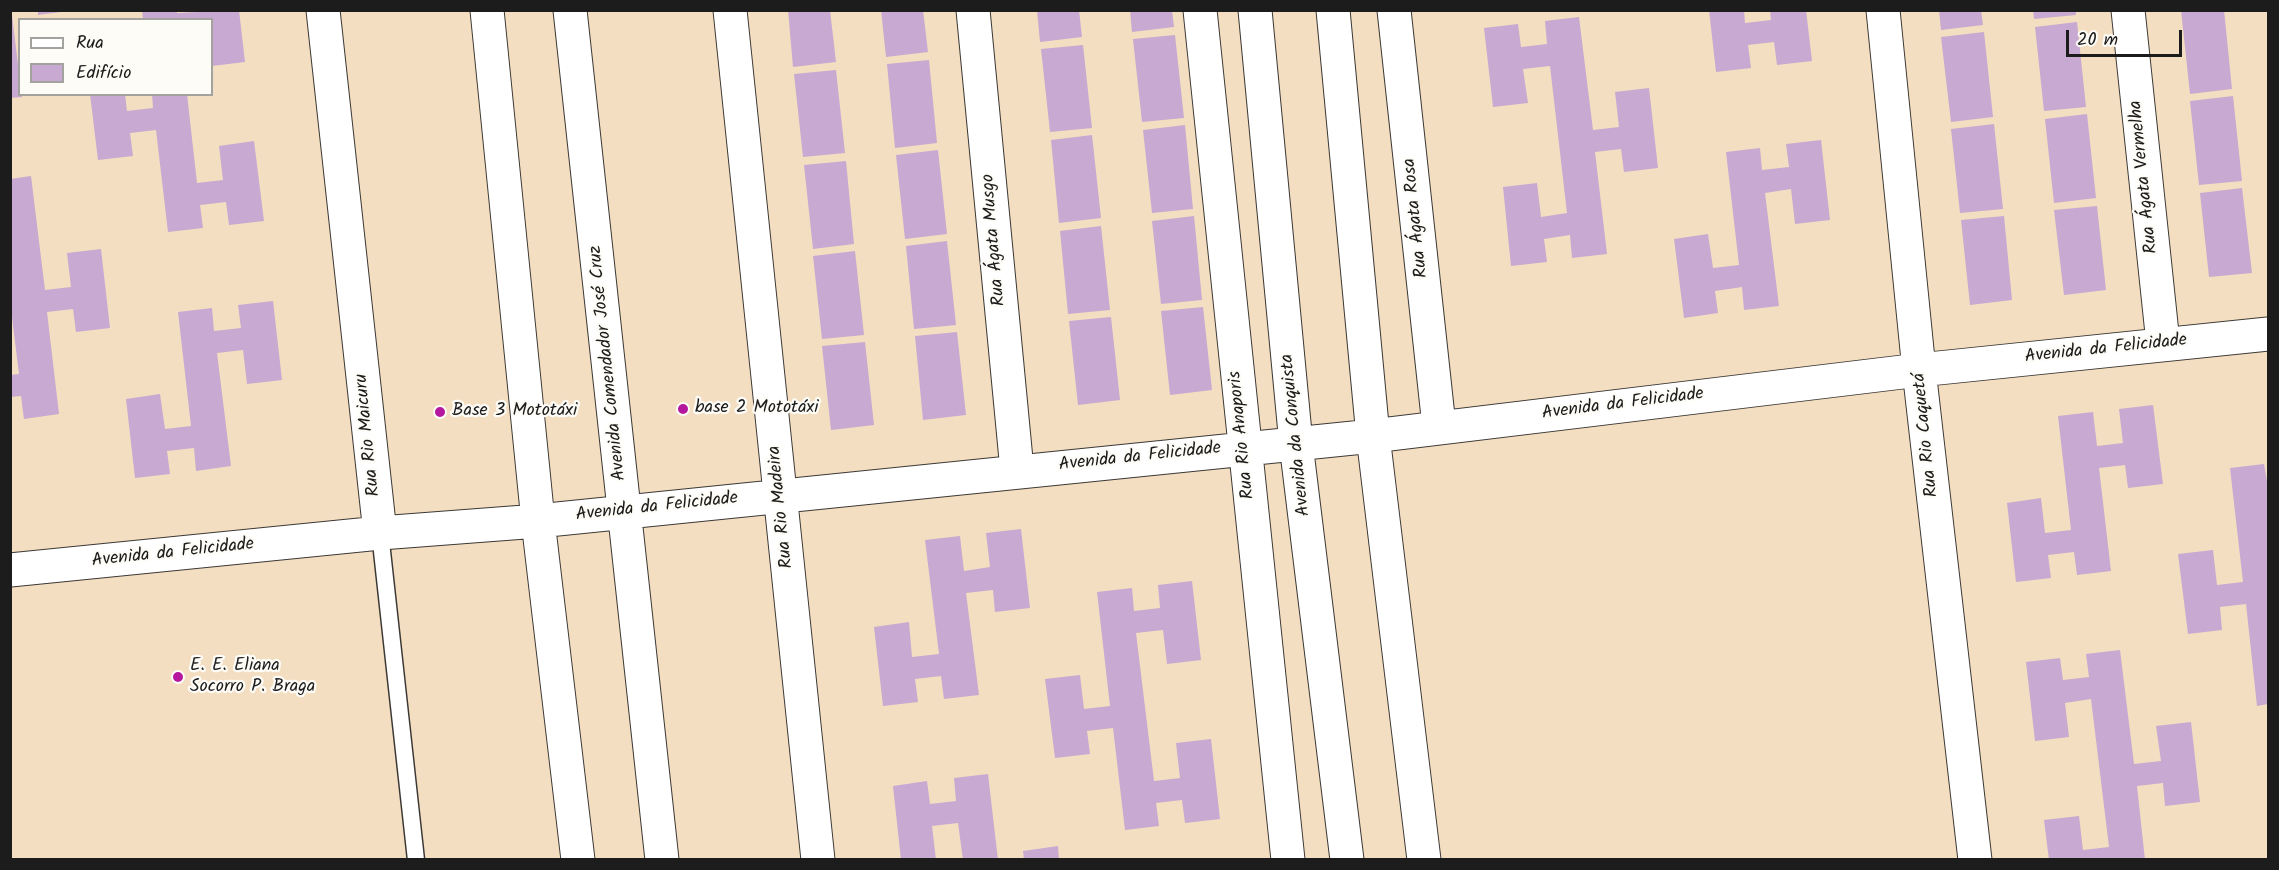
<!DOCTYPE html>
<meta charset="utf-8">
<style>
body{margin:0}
#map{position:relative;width:2279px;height:870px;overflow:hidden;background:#f4dec1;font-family:Kalam,sans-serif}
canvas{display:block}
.frame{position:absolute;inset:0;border:12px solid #1c1c1c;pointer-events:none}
.legend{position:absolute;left:18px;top:18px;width:195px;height:78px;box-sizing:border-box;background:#fdfcf7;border:2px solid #a3a29f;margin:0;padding:8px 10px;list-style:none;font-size:18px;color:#1c1c1c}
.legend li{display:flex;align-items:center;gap:12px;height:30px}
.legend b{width:30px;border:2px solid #a3a29f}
.scale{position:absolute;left:2066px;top:30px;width:116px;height:27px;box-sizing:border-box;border:3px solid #1c1c1c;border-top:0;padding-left:8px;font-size:18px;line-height:21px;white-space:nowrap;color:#1c1c1c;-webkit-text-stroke:4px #fdfcf7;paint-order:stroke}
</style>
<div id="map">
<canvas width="2279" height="870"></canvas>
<div class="frame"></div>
<ul class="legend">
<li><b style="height:8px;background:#fff"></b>Rua</li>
<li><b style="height:16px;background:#c7a9d1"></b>Edifício</li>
</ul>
<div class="scale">20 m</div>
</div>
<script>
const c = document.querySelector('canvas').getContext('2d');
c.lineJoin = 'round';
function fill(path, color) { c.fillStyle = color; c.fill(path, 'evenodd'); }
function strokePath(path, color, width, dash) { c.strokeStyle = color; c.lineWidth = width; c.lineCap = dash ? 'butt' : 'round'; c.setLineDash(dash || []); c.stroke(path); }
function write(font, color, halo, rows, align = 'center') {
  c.font = font + ' Kalam,sans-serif'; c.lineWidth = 4.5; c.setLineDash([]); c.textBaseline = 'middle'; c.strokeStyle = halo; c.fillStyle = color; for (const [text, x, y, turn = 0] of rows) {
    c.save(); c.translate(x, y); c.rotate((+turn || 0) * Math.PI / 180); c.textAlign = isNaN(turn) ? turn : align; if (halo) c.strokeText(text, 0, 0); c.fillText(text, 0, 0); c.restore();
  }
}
fill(new Path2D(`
 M38,10H61V12L38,15Z
 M142,10H177V13L239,10L245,62L212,66V20H143Z
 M788,10H830L836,62L793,67Z
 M881,10H923L928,52L886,57Z
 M1037,10H1079L1082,37L1040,42Z
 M1130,10H1172L1174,27L1132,32Z
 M1709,10H1744L1745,23L1771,20L1770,10H1806L1812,61L1777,65L1774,42L1748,45L1751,68L1716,72Z
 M1939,10H1981L1983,25L1941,30Z
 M2033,10H2076V15L2034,19Z
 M2181,10H2224L2232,89L2190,94Z
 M12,15L22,97L10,98V16Z
 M1579,17L1593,130L1619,127L1615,92L1649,88L1658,168L1624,172L1621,149L1595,152L1607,254L1572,258L1570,235L1544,239L1547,262L1511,266L1503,187L1537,183L1541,217L1567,213L1550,66L1523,69L1528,103L1493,107L1484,28L1518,24L1521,47L1547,44L1545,21Z
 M2077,22L2086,107L2044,111L2035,27Z
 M1984,32L1993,117L1951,122L1941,37Z
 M1175,35L1184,118L1142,122L1133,39Z
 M1083,45L1092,128L1050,132L1041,49Z
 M929,60L937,143L895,148L887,64Z
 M836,70L845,153L803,157L794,74Z
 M90,94H125L127,111L153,108L152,94H187L197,183L223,180L219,146L254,141L264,221L229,225L226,202L200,205L203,228L168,232L156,130L130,133L133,156L98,160Z
 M2233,96L2242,181L2199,185L2190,101Z
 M2087,114L2096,198L2054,203L2045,119Z
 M1994,124L2003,209L1960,213L1951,129Z
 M1185,125L1193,209L1152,213L1143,130Z
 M1092,135L1101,218L1059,223L1051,140Z
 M1821,140L1830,220L1795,224L1791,189L1765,193L1779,306L1744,310L1742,287L1715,291L1718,313L1684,318L1674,239L1708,234L1713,268L1739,265L1726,152L1760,148L1762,170L1789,167L1786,144Z
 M938,150L947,234L905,239L896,155Z
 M846,161L854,244L813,249L804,165Z
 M31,176L45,290L71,287L67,253L101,249L110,328L76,332L73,309L47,312L59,414L24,419L21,396L10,397V375L19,374L10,301V179Z
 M2242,188L2252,273L2209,277L2200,193Z
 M2097,206L2106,290L2064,295L2054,210Z
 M1194,216L1202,300L1161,304L1152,221Z
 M2004,216L2012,300L1970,305L1961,220Z
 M1101,226L1110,310L1068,314L1060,231Z
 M947,241L956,325L914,329L906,246Z
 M855,251L864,335L822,339L813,256Z
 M273,301L282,380L247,384L243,350L217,353L231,466L196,471L194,448L167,451L170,474L135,478L126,399L160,394L165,429L191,426L178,312L212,308L214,331L241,328L238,305Z
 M1203,307L1212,390L1170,395L1161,311Z
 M1111,317L1120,400L1078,405L1069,321Z
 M957,332L966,415L923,420L915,336Z
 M865,342L874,425L831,430L822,346Z
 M2153,405L2163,484L2128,488L2125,465L2099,468L2111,571L2077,575L2074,552L2048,555L2051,578L2016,582L2007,503L2041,498L2045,533L2071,530L2058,416L2093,412L2097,446L2123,443L2119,409Z
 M2264,464L2268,487V704L2257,706L2246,604L2220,607L2222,630L2188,634L2178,554L2213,550L2217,585L2243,582L2230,468Z
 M1021,529L1030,608L995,612L993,590L966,593L979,695L944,699L941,676L915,679L918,702L883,706L874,627L909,622L912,657L939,654L925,540L960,536L964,571L990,567L986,533Z
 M1192,581L1201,660L1167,664L1163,630L1136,633L1154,781L1180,778L1176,743L1211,739L1220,819L1185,823L1182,800L1156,803L1159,826L1125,830L1113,728L1087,731L1090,754L1055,758L1045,679L1080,675L1084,709L1110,706L1097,592L1132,588L1134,611L1160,608L1158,585Z
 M2120,650L2134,764L2161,761L2156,726L2191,722L2200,802L2165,806L2163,783L2137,786L2145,860H2049L2044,820L2079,816L2083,850L2109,847L2091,699L2065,703L2069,737L2035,741L2026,662L2060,658L2063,680L2089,677L2086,654Z
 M988,774L998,860H963L958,823L932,826L936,860H901L893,786L927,781L930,804L956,801L954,778Z
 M1058,846L1059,860H1024L1023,851Z`), '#c7a9d1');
const service = new Path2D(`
 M380,533L416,860`);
const minor = new Path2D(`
 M323,10L380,533
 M487,10L538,521L578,860
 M570,10L662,860
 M730,10L818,860
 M973,10L1017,470
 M1200,10L1288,860
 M1255,10L1296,444L1347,860
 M1333,10L1373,436L1424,860
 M1394,10L1439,426
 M1883,10L1919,370L1975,860
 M2128,10L2163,343
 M10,570L380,533L538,521L1373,436L1919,370L2268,334`);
strokePath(service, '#3c3935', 19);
strokePath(minor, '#3c3935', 35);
strokePath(service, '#fff', 16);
strokePath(minor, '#fff', 33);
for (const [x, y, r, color] of [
 [683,409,6,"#b5179e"],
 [440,412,6,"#b5179e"],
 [178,677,6,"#b5179e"]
]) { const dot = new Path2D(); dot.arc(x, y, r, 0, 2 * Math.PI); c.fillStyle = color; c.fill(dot); strokePath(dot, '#fdfcf7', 2); }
write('18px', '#1c1c1c', '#fdfcf7', [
 ["Rua Ágata Vermelha",2145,177,-96],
 ["Rua Ágata Rosa",1417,218,-96],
 ["Rua Ágata Musgo",995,240,-95],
 ["Avenida da Felicidade",2106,350,-6],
 ["Avenida Comendador José Cruz",609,363,-96],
 ["Avenida da Felicidade",1623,405,-7],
 ["Rua Rio Maicuru",369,435,-96],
 ["Rua Rio Anaporis",1243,435,-96],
 ["Avenida da Conquista",1297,435,-96],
 ["Rua Rio Caquetá",1927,435,-96],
 ["Avenida da Felicidade",1140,458,-6],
 ["Rua Rio Madeira",782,507,-96],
 ["Avenida da Felicidade",657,508,-6],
 ["Avenida da Felicidade",173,554,-6]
]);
write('18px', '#1c1c1c', '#fdfcf7', [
 ["base 2 Mototáxi",695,409],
 ["Base 3 Mototáxi",452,412],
 ["E. E. Eliana",190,667],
 ["Socorro P. Braga",190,688]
], 'left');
</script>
